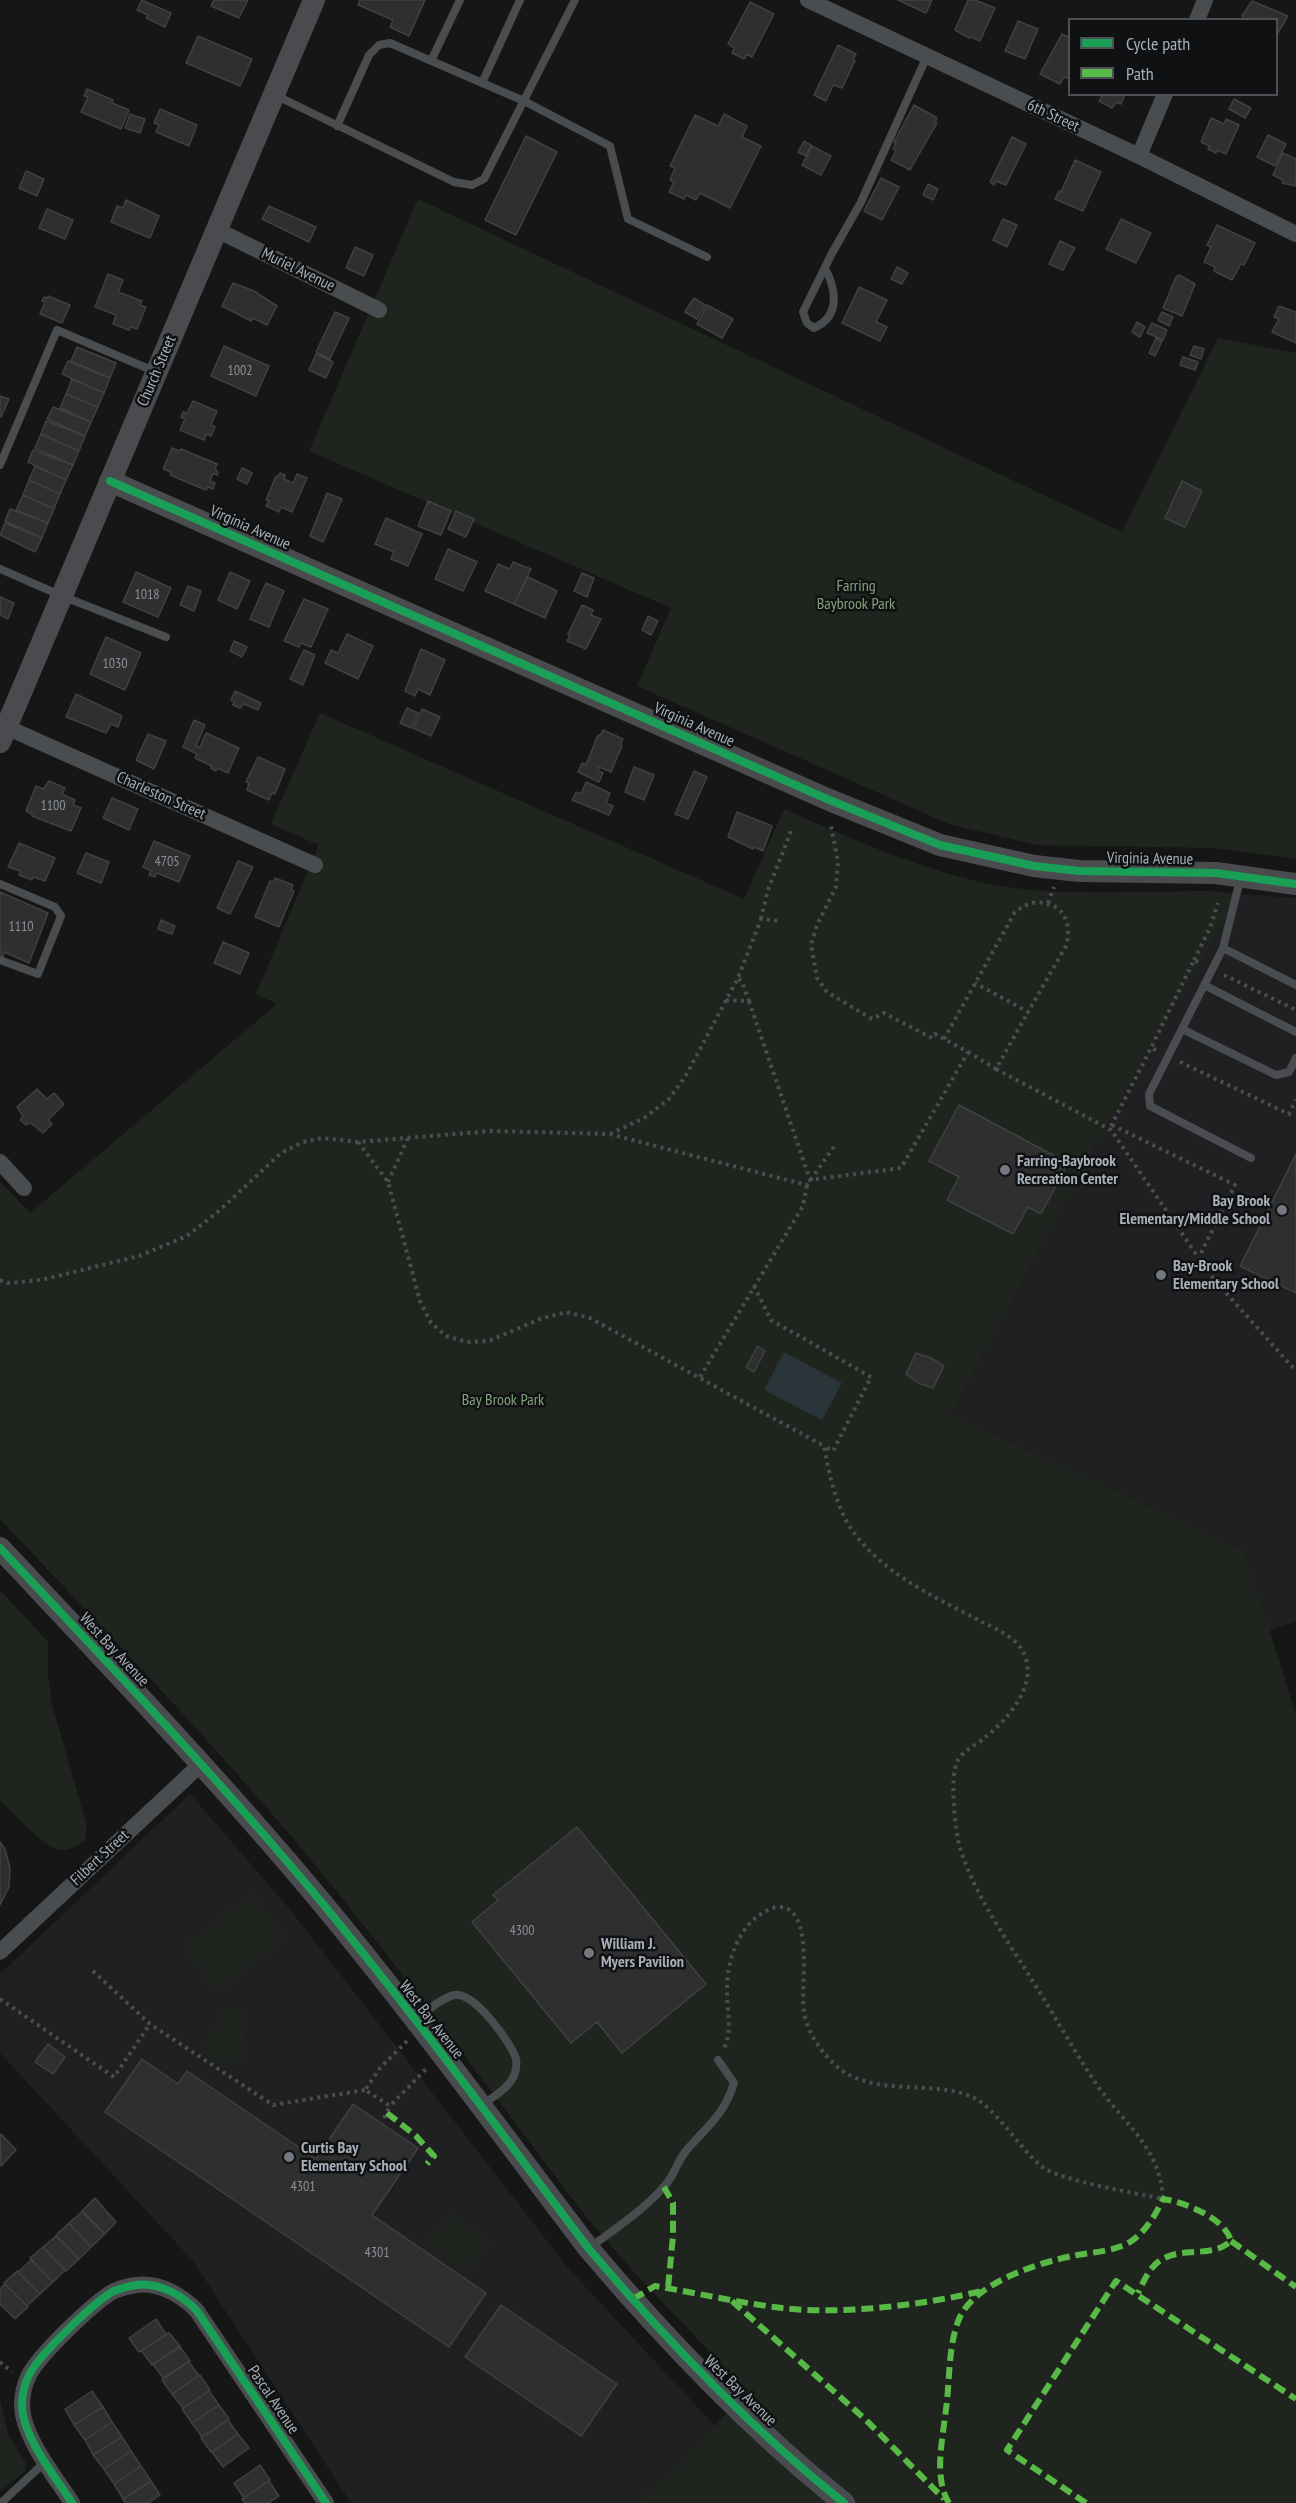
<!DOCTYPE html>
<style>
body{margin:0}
#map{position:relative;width:1296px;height:2503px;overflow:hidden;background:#161616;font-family:"PT Sans Narrow",sans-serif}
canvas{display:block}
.legend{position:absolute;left:1068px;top:18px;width:210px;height:78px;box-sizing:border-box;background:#101112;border:2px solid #4c5054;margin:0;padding:8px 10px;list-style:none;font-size:18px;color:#a7afb8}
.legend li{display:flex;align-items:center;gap:12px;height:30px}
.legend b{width:30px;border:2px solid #4c5054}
</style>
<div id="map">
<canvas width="1296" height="2503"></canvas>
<ul class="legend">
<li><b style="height:8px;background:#1a9f57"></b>Cycle path</li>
<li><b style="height:8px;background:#58b947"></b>Path</li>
</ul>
</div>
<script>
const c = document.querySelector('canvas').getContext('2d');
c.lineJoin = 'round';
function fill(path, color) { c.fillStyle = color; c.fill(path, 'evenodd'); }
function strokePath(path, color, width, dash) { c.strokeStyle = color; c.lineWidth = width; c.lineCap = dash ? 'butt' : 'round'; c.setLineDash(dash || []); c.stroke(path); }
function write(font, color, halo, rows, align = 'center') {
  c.font = font + ' "PT Sans Narrow",sans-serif'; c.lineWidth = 5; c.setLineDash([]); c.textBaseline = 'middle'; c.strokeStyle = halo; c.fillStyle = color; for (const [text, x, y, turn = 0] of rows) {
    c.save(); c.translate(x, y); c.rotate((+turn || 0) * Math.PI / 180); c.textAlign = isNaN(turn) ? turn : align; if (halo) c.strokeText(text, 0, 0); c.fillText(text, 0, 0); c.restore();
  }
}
fill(new Path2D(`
 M1240,894L1296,898V1622L1269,1630L1245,1551L951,1414L1100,1136Z
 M190,1794L288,1907L569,2269L715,2426L676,2468L633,2503H351L193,2261L0,2053V1974Z`), '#202022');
fill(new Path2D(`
 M418,199L1122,532L1218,338L1296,353V859L1214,848L1036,845L949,824L637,686L671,608L309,451Z
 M320,713L744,899L784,809C848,837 912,866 980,882C1051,898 1139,891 1212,891L1240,894L1100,1136L951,1414L1245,1551L1296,1715V2503H633L676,2468L747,2391L632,2270L588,2219C502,2107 419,1993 330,1883C227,1756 112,1638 0,1519V1182L30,1213L277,1004L256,994L319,845L271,824Z
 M0,1590L48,1642V1674L52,1705L87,1826L85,1840C78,1845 69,1852 59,1850C41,1845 14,1813 0,1800Z
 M251,1895L285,1937L218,1991L184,1949Z
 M236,2008L243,2011L248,2019L243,2037L247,2049L246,2055L240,2059L220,2065L208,2057L206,2048L221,2010Z
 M449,2214L489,2241L466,2274L428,2244Z
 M0,2400L9,2437L26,2463L25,2471L0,2491Z`), '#1f251e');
fill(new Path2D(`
 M784,1352L842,1383L822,1420L764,1390Z`), '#293539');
const building = new Path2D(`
 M142,0L171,13L165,27L146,18L148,15L137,10Z
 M214,0H248L239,18L211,6Z
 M360,0H425L409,36L390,27L393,20L358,5Z
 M898,0H932L926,13Z
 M968,0H975L995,8L980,41L971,37L969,38L955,30Z
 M1252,1L1288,16L1276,36V20H1245L1242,16Z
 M750,2L774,14L752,57L747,54L744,59L732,53L734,48L728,44Z
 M1018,21L1038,29L1025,59L1005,51Z
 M1062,34L1070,38V79L1064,77L1060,84L1040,74Z
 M198,36L252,59L240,86L186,63Z
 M838,45L856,54L853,60L855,61L842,88L833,85L826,101L814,95Z
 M87,89L113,100L112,103L129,110L121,129L81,112L88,97L84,96Z
 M1099,94H1125L1121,104L1116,102L1112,108L1099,101L1102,96Z
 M1234,99L1251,108L1245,118L1229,109Z
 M914,105L937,118L935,122L937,123L910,170L891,160L896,151L893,149L896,143L894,142Z
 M160,109L197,125L189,146L156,132L159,125L154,123Z
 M130,114L145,119L140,133L125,128Z
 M724,114L747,126L742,137L761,146L730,208L700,193L696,200L686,195L684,199L669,192L674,182L670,180L675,168L670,166L695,115L718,126Z
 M1211,118L1224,124L1226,119L1239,125L1226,154L1217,150L1216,153L1208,149L1209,146L1201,142Z
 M1268,135L1286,144L1275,166L1257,157Z
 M526,136L557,152L516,235L485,220Z
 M1012,137L1026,144L1006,185L996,181L994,185L990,182Z
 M804,141L811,145L806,156L798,152Z
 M812,146L831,156L821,175L802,165Z
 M1283,153L1296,159V186L1282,183L1283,180L1273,175Z
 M1075,160L1101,172L1083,211L1055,199L1059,191L1061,192Z
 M26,171L44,179L37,196L19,188Z
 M881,178L899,187L882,220L864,211Z
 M928,184L938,189L933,200L923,195Z
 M126,200L159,216L150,238L111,222L117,206L123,208Z
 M269,206L316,227L309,242L262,219Z
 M47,209L73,220L65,239L39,228Z
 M1003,219L1017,225L1007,247L993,240Z
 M1121,219L1151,233L1136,263L1106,249Z
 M1217,225L1255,243L1244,265L1241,264L1232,280L1214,271L1215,267L1204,262L1211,247L1207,245Z
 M1060,241L1075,248L1063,270L1049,264Z
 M355,247L373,255L364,276L346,268Z
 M897,267L908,273L902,284L891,279Z
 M108,274L123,280L118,292L142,301L140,305L146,307L137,329L131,327L129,330L113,324L116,315L95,307Z
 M1179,275L1195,284L1182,316L1163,308L1176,277Z
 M233,283L254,291L277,306L267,325L253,318L251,321L222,306Z
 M859,287L887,300L876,322L887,327L880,341L842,323Z
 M48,296L70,305L62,323L40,314L45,302L42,301L44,297L47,298Z
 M694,298L705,305L697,319L685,312Z
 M707,305L733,319L722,338L697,324Z
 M1279,306L1296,312V343L1272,332L1279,319L1274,317Z
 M335,312L349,318L330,359L316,352Z
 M1162,312L1173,317L1169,326L1158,320Z
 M1137,322L1145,327L1140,337L1132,332Z
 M1152,323L1167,330L1163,340L1147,333Z
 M1156,338L1162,341L1155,356L1149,353Z
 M224,346L269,366L256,396L211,376Z
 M1194,346L1204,349L1201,359L1190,355Z
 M77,347L116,363L110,378L71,361Z
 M316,354L333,362L326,378L309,370Z
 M1183,357L1198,362L1195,370L1180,365Z
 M68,361L110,378L104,393L62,374Z
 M72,379L104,393L98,407L66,394Z
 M66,394L98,407L91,422L60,408Z
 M0,396L9,399L1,417H0Z
 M193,401L217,411L211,425L215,427L212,434L211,436L206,434L204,440L180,430L185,419L181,417L183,412L187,413Z
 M53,407L91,422L85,436L47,419Z
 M46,421L85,436L79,451L41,434Z
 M41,434L79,451L73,465L35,448Z
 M172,448L180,451L181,449L217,464L215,469L218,472L217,475L213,473L210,481L215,483L213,489L208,487L206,490L170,475L171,472L163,469Z
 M33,450L73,465L66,480L28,462Z
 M35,466L66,480L60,494L29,480Z
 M242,468L252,473L247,484L237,479Z
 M280,473L285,475L284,479L293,483L297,474L307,478L292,512L281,507L279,512L266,506L269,501L266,500L276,476L278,477Z
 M29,480L60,494L54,509L23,495Z
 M1182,481L1202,491L1185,527L1165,518Z
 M327,493L342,499L323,542L310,536Z
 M23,495L54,509L48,523L16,510Z
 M428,501L451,511L441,535L418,526Z
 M10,509L48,523L42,538L5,521Z
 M456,511L474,519L466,537L448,529Z
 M386,518L422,534L408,566L391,559L394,552L375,544Z
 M5,523L42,538L35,552L0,535Z
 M448,549L477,562L463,591L435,579Z
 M513,562L531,569L514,604L485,591L498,564L510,569Z
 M136,572L171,588L158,617L123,602Z
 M230,572L250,581L237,609L218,600Z
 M582,573L594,578L587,597L574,591Z
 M528,577L557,591L545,618L514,604Z
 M266,583L284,591L269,627L250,619Z
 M188,586L201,591L194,611L180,605Z
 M0,597L14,603L8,619L0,615Z
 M304,599L328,609L311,647L301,643L299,647L284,641Z
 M582,605L593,610L591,615L601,619L586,649L567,641L570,635L568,634Z
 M648,616L658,621L651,635L642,630Z
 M347,634L373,646L358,679L325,663L331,650L338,653Z
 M106,637L141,653L125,690L90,674Z
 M234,641L247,647L242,657L230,651Z
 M421,649L445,660L430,695L418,689L415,696L405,691Z
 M304,650L315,655L303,685L290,679Z
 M235,691L261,703L258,710L244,704L240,708L233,705L234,702L231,700Z
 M76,694L122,716L118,727L111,724L106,733L66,717Z
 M407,708L418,713L411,728L400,723Z
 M422,709L440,717L431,736L413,728Z
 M194,720L205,725L196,746L200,747L206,733L239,748L228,773L217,768L216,771L211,768L212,766L195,758L197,754L183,747Z
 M603,730L623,739L620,745L622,746L611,772L599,767L598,771L603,773L599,782L578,772L582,763L586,765L598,735L600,736Z
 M148,734L166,741L154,769L136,760Z
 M258,757L285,769L275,794L272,793L269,800L247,790L249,783L246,782Z
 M634,767L654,775L644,800L625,792Z
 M694,771L707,777L688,819L675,814Z
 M49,781L65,788L62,794L75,800L73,805L81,808L71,831L32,816V814L26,811L36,786L43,789Z
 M586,782L610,793L606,803L613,806L609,815L572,800L576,792L581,794Z
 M112,798L138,809L129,830L103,818Z
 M737,812L772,826L763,851L754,847L753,849L728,837Z
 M154,841L190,856L179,882L157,873L155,877L149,875L151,871L143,867Z
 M19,843L55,858L45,881L33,877L32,880L19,875L20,871L8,867Z
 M86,853L109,862L101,883L77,873Z
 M238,861L253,867L230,914L217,908Z
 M275,878L293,885L291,890L294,891L279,927L255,917L270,881L273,882Z
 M0,892L48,913L29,963L4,952L3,957L0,956Z
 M161,920L175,926L172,934L158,929Z
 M223,942L249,953L240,974L214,963Z
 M37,1089L47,1099L54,1093L64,1104L48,1120L52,1124L43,1133L32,1124L28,1123L26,1125L20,1120L23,1116L17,1107Z
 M959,1105L1068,1163L1041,1214L1028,1207L1013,1234L947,1200L959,1177L929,1161Z
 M1296,1154V1293L1240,1266Z
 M758,1346L765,1351L754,1372L746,1367Z
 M916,1353L931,1358L944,1366L933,1388L918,1383L906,1374Z
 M577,1827L706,1984L622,2053L597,2022L571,2043L472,1922L498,1900L493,1895Z
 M0,1842L5,1849L10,1868L9,1887L0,1905Z
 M48,2044L65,2057L53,2074L35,2062Z
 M142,2059L178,2084L187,2071L316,2159L353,2104L418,2148L372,2215L486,2293L449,2347L105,2112Z
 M1,2134L16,2150L1,2166L0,2135Z
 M95,2198L116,2222L105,2234L82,2211Z
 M82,2212L105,2234L91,2247L69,2223Z
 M69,2223L91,2247L79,2259L56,2235Z
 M56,2236L79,2259L66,2271L43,2247Z
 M43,2247L65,2270L53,2282L30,2258Z
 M31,2260L53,2282L40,2294L18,2272Z
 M17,2271L40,2294L27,2306L4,2283Z
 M5,2284L28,2307L15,2319L0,2304V2289Z
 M501,2305L617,2384L581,2436L465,2357Z
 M156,2319L166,2334L169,2333L139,2352L129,2338Z
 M169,2333L180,2346L152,2365L142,2351L139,2352Z
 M180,2347L190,2361L163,2378L153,2364Z
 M189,2362L199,2376L172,2394L162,2380Z
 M200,2375L210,2390L183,2408L172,2394Z
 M92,2391L103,2407L74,2425L65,2409Z
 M209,2391L219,2405L192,2423L182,2409Z
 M219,2405L229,2419L202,2437L192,2423Z
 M103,2407L112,2422L85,2440L74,2425Z
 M228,2420L238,2434L211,2452L201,2438Z
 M112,2422L122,2437L93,2455L85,2440Z
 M238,2434L249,2448L223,2467L212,2452Z
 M122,2437L131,2451L104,2469L93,2455Z
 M131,2451L141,2466L114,2484L104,2469Z
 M260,2465L270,2480L244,2498L234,2483Z
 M141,2466L151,2481L123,2499L114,2484Z
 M151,2481L160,2495L148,2503H125L123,2499Z
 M269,2481L279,2496L268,2503H245L242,2499Z`);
fill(building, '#2f2f30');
strokePath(building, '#3e4142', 1.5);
strokePath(new Path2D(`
 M1048,903L1054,887
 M761,919L768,890L791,831
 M1194,960L1210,928L1218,903
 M1224,975L1296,1010
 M726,1000L749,1001L742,982L738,978
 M749,1001L810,1180L901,1168L968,1052L935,1034L932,1038L884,1013L872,1019L827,992L817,978L811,945L817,925L836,887L838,862L831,826
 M944,1039L1015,912C1030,900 1041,900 1058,908C1069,920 1070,930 1066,946L1028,1012L975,983
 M1156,1050L1151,1048L1194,960L1200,963
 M968,1052L996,1069L1028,1012
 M1180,1062L1289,1114L1296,1100
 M996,1069L1111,1130L1211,1276L1296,1371
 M1112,1125L1235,1185L1199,1257
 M1111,1126L1151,1048
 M610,1134L644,1118L669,1099L685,1077L738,978L761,919L780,921
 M358,1142L388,1182L420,1301L431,1323L446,1336L467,1342L489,1341L540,1319L566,1312L590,1318L824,1446C830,1478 837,1513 858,1538C889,1577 939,1599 982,1622C997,1629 1019,1639 1025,1656C1037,1688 1006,1721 983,1739C976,1745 962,1752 958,1760C949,1775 955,1831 960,1848C975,1896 1006,1938 1032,1980C1055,2016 1075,2053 1099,2088C1126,2125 1161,2150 1163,2199C1136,2193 1060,2181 1041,2166C1020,2149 994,2105 970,2096C927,2079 868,2099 832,2062C819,2049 807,2031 804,2012C800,1987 815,1907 779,1907C771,1907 764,1912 758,1916C736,1932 726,1966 727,1993C727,2013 733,2032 723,2050
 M388,1182L408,1138
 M0,1280L8,1283L41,1280L139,1256L187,1236L220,1210L281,1153L303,1142L322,1138L358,1142L492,1131L609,1134L807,1185L835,1145
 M754,1286L771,1320L871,1377L833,1451L824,1446
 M700,1377L803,1206L807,1185
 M93,1971L150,2024L273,2105L365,2090
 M0,1999L114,2077L150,2024
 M407,2041L380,2068L365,2090L390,2106L428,2067
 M384,2118L390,2106
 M0,2362L12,2372`), '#4c4d51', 4, [3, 4.5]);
strokePath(new Path2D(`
 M431,61L460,0
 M482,83L520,0
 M275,95L454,182L472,185L484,179L575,0
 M337,126L369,55L379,45L390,43L524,101L610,146L628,219L707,257
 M825,268C836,289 841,316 814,328L807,323L803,312L831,255L861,202L927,56
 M0,465L57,330L156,372
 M0,569L62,596L166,637
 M1241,876L1223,948L1149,1094L1150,1106L1251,1158
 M0,884L55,907L61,916L38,974L0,960
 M1223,948L1296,985
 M1204,985L1296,1032
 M1182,1029L1276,1075L1289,1072L1296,1058
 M415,2020C427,2012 440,1998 455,1995C474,1992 511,2042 516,2059C517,2064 516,2069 515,2073C510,2088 494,2096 482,2105
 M589,2248C616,2228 646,2209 667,2183C675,2173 678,2160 686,2151C708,2125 723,2117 734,2083L718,2060
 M1,2503L45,2462`), '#4a4d4f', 8);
strokePath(new Path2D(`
 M808,0L1139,156L1296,234
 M1197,20L1205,0
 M1139,156L1165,94
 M217,230L379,310
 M6,727L315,865
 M0,1162L24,1188
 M0,1952L201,1764
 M72,2503C55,2476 23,2438 22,2406C22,2395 24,2385 29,2375C39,2355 95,2301 114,2291C121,2288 129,2286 136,2285C160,2282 183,2296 197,2311L326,2503`), '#4a4d4f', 16);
strokePath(new Path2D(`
 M110,481L827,799L940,845L1034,866L1079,871L1216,873L1296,884
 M0,742L314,0
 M0,1548C106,1661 213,1773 313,1892C409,2007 498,2129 589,2249C666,2340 750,2428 844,2503`), '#494b4e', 22);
strokePath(new Path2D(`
 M387,2113L416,2136L434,2156L427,2164
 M664,2187L673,2203V2236L668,2288
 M1231,2241L1296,2287
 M633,2299L655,2286C697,2293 739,2303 782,2308C843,2315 922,2305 982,2291
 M732,2301L865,2419L944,2499
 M949,2503C933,2477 943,2438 946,2409C950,2380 948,2346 959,2319C974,2283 1038,2263 1072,2256C1091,2252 1113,2252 1130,2242C1145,2233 1156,2214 1163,2199C1184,2202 1225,2218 1231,2241C1209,2261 1173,2242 1152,2268C1146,2275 1142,2285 1138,2293
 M1086,2503L1007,2450L1116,2281L1296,2399`), '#58b947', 6, [12, 6]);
strokePath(new Path2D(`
 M110,481L827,799L940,845L1034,866L1079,871L1216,873L1296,884
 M0,1548C106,1661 213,1773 313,1892C409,2007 498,2129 589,2249C666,2340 750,2428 844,2503
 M72,2503C55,2476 23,2438 22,2406C22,2395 24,2385 29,2375C39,2355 95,2301 114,2291C121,2288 129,2286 136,2285C160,2282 183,2296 197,2311L326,2503`), '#1a9f57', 8);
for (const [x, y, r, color] of [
 [1005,1170,6,"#74797f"],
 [1282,1210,6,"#74797f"],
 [1161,1275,6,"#74797f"],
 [589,1953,6,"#74797f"],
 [289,2157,6,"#74797f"]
]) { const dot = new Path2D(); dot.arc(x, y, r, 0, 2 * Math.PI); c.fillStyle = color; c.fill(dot); strokePath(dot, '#101112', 2); }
write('14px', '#898f96', null, [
 ["1002",240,371],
 ["1018",147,595],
 ["1030",115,664],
 ["1100",53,806],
 ["4705",167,862],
 ["1110",21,927],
 ["4300",522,1931],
 ["4301",303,2187],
 ["4301",377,2253]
]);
write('16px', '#a7afb8', '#101112', [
 ["6th Street",1053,116,25],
 ["Muriel Avenue",298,270,26],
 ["Church Street",157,371,-67],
 ["Virginia Avenue",250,528,24],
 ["Virginia Avenue",694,725,24],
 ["Charleston Street",161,796,24],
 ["Virginia Avenue",1150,859,1],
 ["West Bay Avenue",114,1650,47],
 ["Filbert Street",100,1858,-43],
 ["West Bay Avenue",431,2020,52],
 ["West Bay Avenue",740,2391,44],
 ["Pascal Avenue",273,2400,56]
]);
write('16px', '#83a37d', '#101112', [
 ["Farring",856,586],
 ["Baybrook Park",856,604],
 ["Bay Brook Park",503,1400]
]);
write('bold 16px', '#a7afb8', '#101112', [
 ["Farring-Baybrook",1017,1161],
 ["Recreation Center",1017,1179],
 ["Bay Brook",1270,1201,"right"],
 ["Elementary/Middle School",1270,1219,"right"],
 ["Bay-Brook",1173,1266],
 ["Elementary School",1173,1284],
 ["William J.",601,1944],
 ["Myers Pavilion",601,1962],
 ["Curtis Bay",301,2148],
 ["Elementary School",301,2166]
], 'left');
</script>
